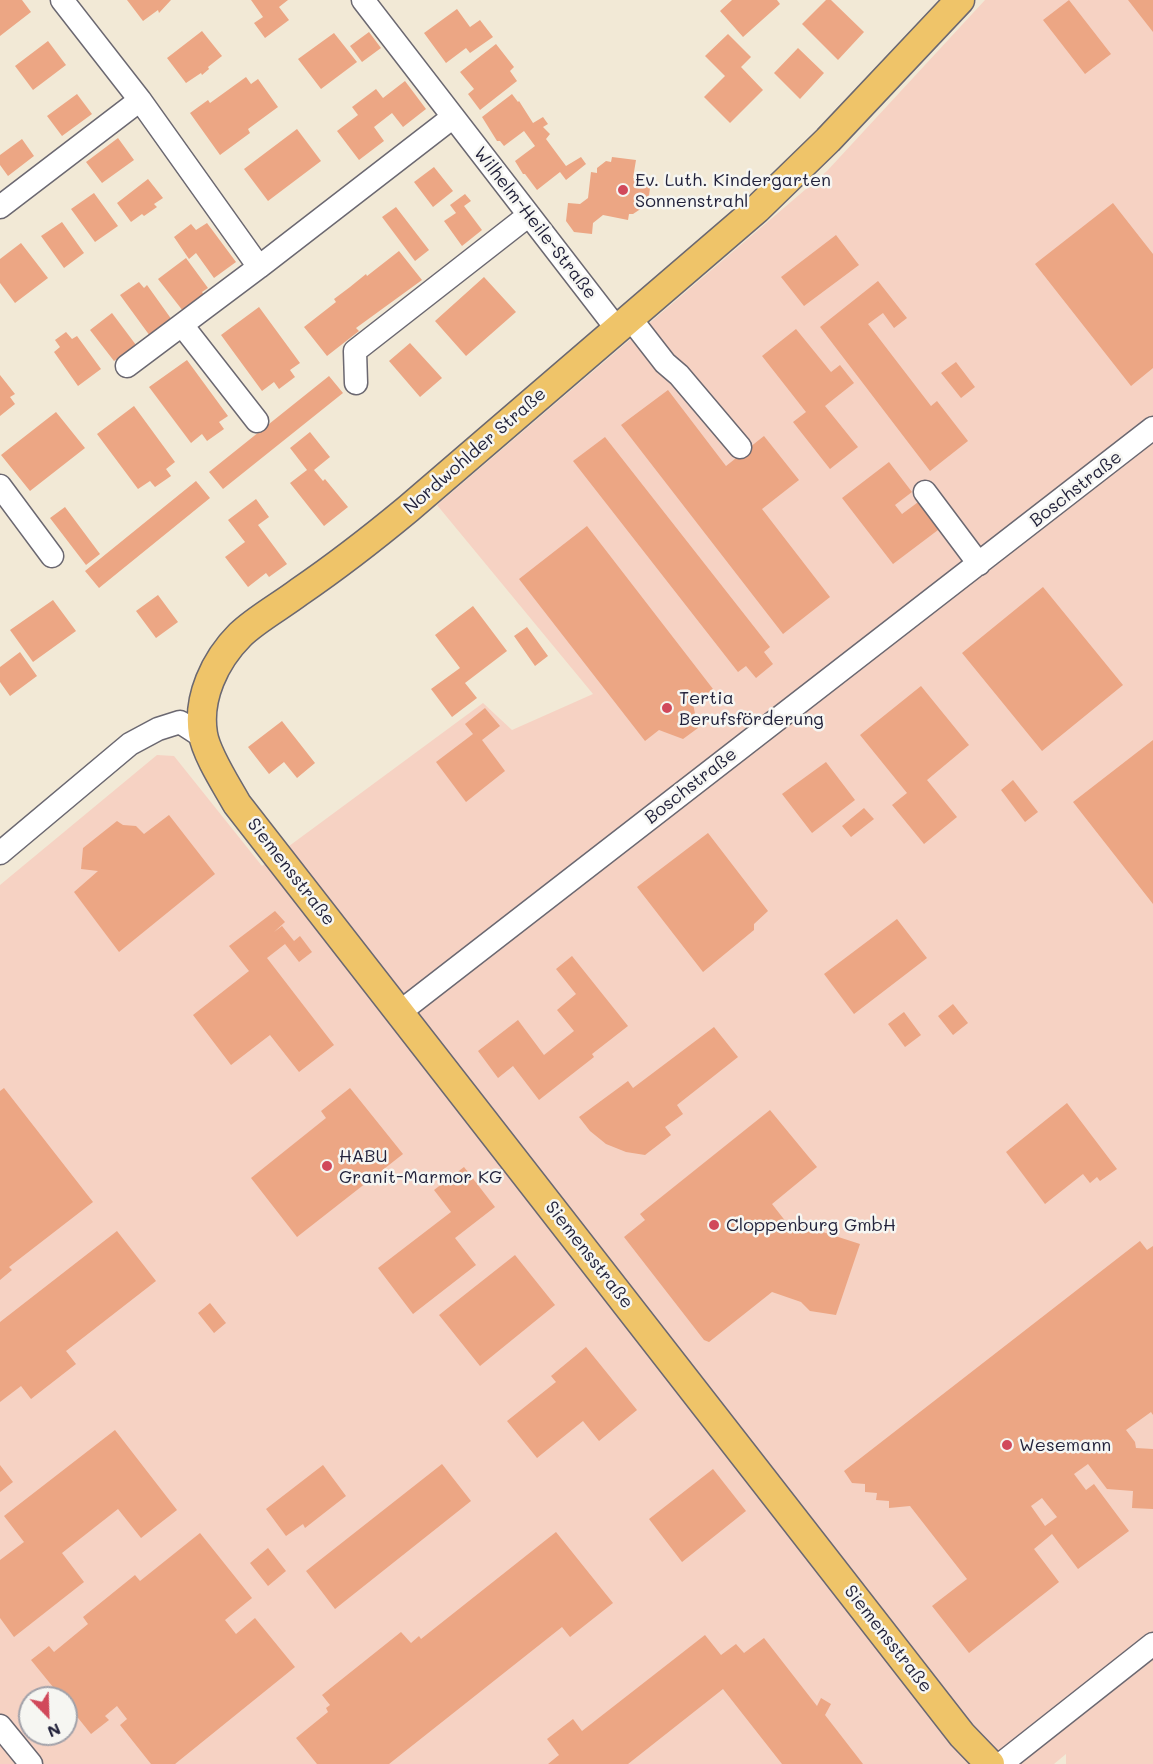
<!DOCTYPE html>
<meta charset="utf-8">
<style>
body{margin:0}
#map{position:relative;width:1153px;height:1764px;overflow:hidden;background:#f2e9d6;font-family:Mali,sans-serif}
canvas{display:block}
.north{position:absolute;left:18px;top:1686px;width:60px;height:60px;box-sizing:border-box;background:#f6f6f2;border:2px solid #a1a1a9;border-radius:50%;rotate:157deg;font-size:16px;font-weight:700;line-height:24px;text-align:center;color:#22223b}
.north::after{content:'';display:block;margin:auto;width:21px;height:27px;background:#d1495b;clip-path:polygon(50% 0,100% 100%,50% 72%,0 100%)}
</style>
<div id="map">
<canvas width="1153" height="1764"></canvas>
<div class="north">N</div>
</div>
<script>
const c = document.querySelector('canvas').getContext('2d');
c.lineJoin = 'round';
function fill(path, color) { c.fillStyle = color; c.fill(path, 'evenodd'); }
function strokePath(path, color, width, dash) { c.strokeStyle = color; c.lineWidth = width; c.lineCap = dash ? 'butt' : 'round'; c.setLineDash(dash || []); c.stroke(path); }
function write(font, color, halo, rows, align = 'center') {
  c.font = font + ' Mali,sans-serif'; c.lineWidth = 5; c.setLineDash([]); c.textBaseline = 'middle'; c.strokeStyle = halo; c.fillStyle = color; for (const [text, x, y, turn = 0] of rows) {
    c.save(); c.translate(x, y); c.rotate((+turn || 0) * Math.PI / 180); c.textAlign = isNaN(turn) ? turn : align; if (halo) c.strokeText(text, 0, 0); c.fillText(text, 0, 0); c.restore();
  }
}
fill(new Path2D(`
 M985,0H1153V1764H1066V1754L1054,1764H0V885L157,755L174,756L262,866L483,703L512,730L593,694L437,505L827,171ZM30,1698H66V1734H30Z`), '#f6d2c3');
fill(new Path2D(`
 M0,0H22L31,12L0,36Z
 M127,0H171L159,13L158,10L143,21Z
 M251,0H288L279,7L289,20L265,38L254,23L263,17Z
 M732,0H777L780,4L743,37L720,11Z
 M826,0H831L864,32L838,60L802,24Z
 M1069,0L1111,54L1085,74L1043,20Z
 M1128,0H1153V32Z
 M457,9L470,27L480,20L493,37L470,53L466,48L446,63L424,33Z
 M202,31L222,56L208,67L209,69L202,75L201,73L186,83L167,58Z
 M369,32L381,48L362,62L350,46Z
 M334,33L357,62L321,89L298,59Z
 M728,34L751,57L741,67L763,90L730,123L704,97L725,76L705,56Z
 M48,41L66,65L33,90L15,66Z
 M496,44L514,67L510,71L517,81L480,110L468,94L474,89L460,72Z
 M798,48L824,73L800,99L774,73Z
 M246,77L251,84L258,79L278,107L248,129L250,133L220,155L190,113L208,100L210,103Z
 M405,81L426,109L403,127L392,113L374,127L384,141L359,160L337,131L358,115L352,107L376,89L383,98Z
 M77,94L92,114L62,136L47,116Z
 M512,94L518,102L519,101L533,123L543,117L548,124L543,127L550,134L546,139L566,166L581,157L586,164L566,180L560,172L537,190L525,174H523L515,161L535,146L524,131L504,146L500,141H497L482,117Z
 M297,129L321,161L268,201L244,169Z
 M118,138L134,160L102,183L86,162Z
 M22,139L34,156L8,176L0,165V155Z
 M612,157L636,160L633,178L651,180L648,204L642,203V208L633,214H629L628,220L603,215L593,223L592,234L574,232L566,221L568,203L580,204L588,198L591,172L597,173V168L606,161L611,162Z
 M434,167L453,191L433,207L414,182Z
 M148,179L163,198L154,204L157,207L144,216L142,214L131,222L117,203Z
 M94,193L118,226L95,242L71,209Z
 M465,194L471,201L464,206L482,230L462,246L444,221L456,213L450,205Z
 M1113,203L1153,254V368L1131,386L1035,264Z
 M396,207L429,250L415,261L382,217Z
 M62,222L84,253L64,268L41,236Z
 M207,223L236,262L214,278L196,253L189,259L174,237L191,224L196,230Z
 M836,235L859,265L804,306L781,277Z
 M21,243L48,278L15,303L0,283V259Z
 M399,251L422,280L356,328L359,331L327,356L304,327L336,302L334,299L350,287L366,274L367,276Z
 M186,258L208,288L202,292L204,295L183,311L158,279Z
 M484,277L516,312L466,356L435,321Z
 M878,281L907,318L894,328L883,313L868,324L931,406L937,401L968,441L930,471L820,327Z
 M139,282L144,288L147,285L172,320L150,336L120,295Z
 M259,307L300,363L290,370L295,377L279,389L274,382L262,391L221,335Z
 M112,313L136,345L114,361L90,330Z
 M796,329L831,372L840,365L854,383L825,406L858,447L830,469L793,422L806,412L762,356Z
 M66,332L72,339L77,336L101,369L78,386L54,352L60,347L55,340Z
 M410,343L442,378L420,397L389,361Z
 M187,360L228,416L219,422L224,429L207,441L202,434L191,443L149,387Z
 M956,362L975,387L961,398L941,373Z
 M0,375L15,394L10,397L15,404L0,416Z
 M329,376L343,393L223,489L209,472Z
 M668,390L726,466L764,436L799,480L762,509L830,597L783,634L621,425Z
 M134,406L175,462L166,469L171,476L155,487L150,481L138,489L97,434Z
 M56,412L85,448L30,491L1,455Z
 M310,432L330,457L314,470L323,481L325,479L348,507L324,526L290,483L307,470L290,448Z
 M605,437L770,647L764,652L773,664L756,678L746,666L738,672L573,461Z
 M889,462L912,492L895,505L902,514L921,500L942,527L893,564L842,498Z
 M196,481L210,498L99,588L85,571Z
 M256,499L269,517L258,525L287,564L269,577L266,573L248,587L225,557L245,542L228,520Z
 M65,507L100,554L86,565L50,518Z
 M587,526L713,689L693,704L698,728L683,739L659,730L645,741L519,579Z
 M1043,587L1123,685L1042,751L962,653Z
 M158,595L178,622L156,638L136,611Z
 M53,600L76,631L33,662L10,630Z
 M473,606L507,651L465,683L477,698L452,717L431,689L460,668L435,635Z
 M527,627L548,656L535,666L514,636Z
 M20,652L37,676L10,696L0,682V667Z
 M921,686L969,745L927,780L957,817L924,844L892,805L907,793L860,735Z
 M485,708L500,726L482,740L505,771L466,802L436,762L473,734L465,724Z
 M282,721L315,763L297,778L284,762L269,774L248,747Z
 M1153,740V904L1073,802Z
 M826,762L855,800L812,833L782,794Z
 M1013,780L1038,812L1025,822L1001,790Z
 M864,808L874,819L851,837L842,826Z
 M169,815L215,874L119,952L74,892L98,871L81,869L83,848L117,821L123,825L136,826L144,834Z
 M708,833L768,911L754,924V930L703,972L637,887Z
 M275,911L285,922L274,932L282,926L294,941L300,936L312,952L299,962L285,944L267,958L334,1045L299,1072L270,1035L231,1065L193,1015L249,971L229,946Z
 M897,919L927,958L854,1014L824,974Z
 M572,956L628,1026L592,1054L594,1057L539,1100L513,1066L498,1078L478,1051L518,1020L544,1055L574,1031L557,1010L576,994L556,969Z
 M953,1004L968,1023L953,1035L938,1016Z
 M904,1012L921,1035L905,1047L888,1024Z
 M714,1027L738,1057L677,1105L683,1114L665,1127L671,1135L645,1155L626,1152L606,1144L590,1131L579,1117L628,1081L633,1088Z
 M4,1088L93,1202L9,1267L12,1270L0,1280V1091Z
 M350,1088L403,1154L297,1237L251,1178L326,1118L321,1111Z
 M1067,1103L1117,1169L1100,1181L1097,1177L1090,1183L1083,1174L1045,1204L1006,1152Z
 M770,1110L817,1167L772,1204L790,1227L795,1223L860,1244L836,1315L810,1311L801,1302L772,1292L709,1342L704,1340L624,1237L645,1220L640,1214Z
 M464,1167L495,1207L455,1238L476,1265L413,1314L378,1268L451,1212L434,1190Z
 M117,1231L156,1281L66,1351L76,1364L31,1399L21,1386L0,1402V1322Z
 M1140,1241L1147,1250L1153,1246V1415L1151,1412L1126,1430L1135,1442L1136,1448L1153,1449V1509L1132,1508L1133,1491L1107,1489L1088,1464L1074,1474L1086,1490L1094,1484L1129,1531L1078,1569L1052,1534L1034,1549L1059,1582L969,1653L932,1606L967,1579L910,1506L889,1508V1501L876,1500L877,1493L865,1492V1484L852,1483L844,1471ZM1042,1498L1057,1517L1045,1526L1031,1506Z
 M515,1255L555,1305L480,1366L439,1315Z
 M210,1303L226,1323L214,1333L198,1313Z
 M586,1347L637,1410L599,1441L583,1421L537,1458L507,1421L556,1382L551,1376Z
 M115,1430L177,1510L141,1538L118,1509L62,1553L84,1582L14,1637L0,1618V1560L24,1542L4,1516Z
 M442,1464L471,1501L335,1609L306,1571Z
 M0,1465L13,1482L0,1492Z
 M323,1465L346,1496L305,1528L303,1524L286,1536L266,1509Z
 M713,1469L746,1511L682,1562L649,1519Z
 M556,1532L613,1603L570,1637L562,1627L389,1764H317L296,1738L328,1712L326,1708L330,1705L322,1695L401,1632L411,1643L419,1636L421,1639Z
 M200,1533L252,1598L225,1620L236,1634L255,1618L295,1667L175,1764H151L120,1725L127,1719L117,1706L105,1716L109,1720L91,1734L66,1703V1698H62L31,1660L49,1646L54,1652L88,1624L83,1617L135,1575L140,1581Z
 M268,1548L286,1571L268,1586L250,1563Z
 M705,1635L721,1655L736,1644L744,1653L764,1638L817,1706L821,1698L831,1704L825,1715L863,1764H782L723,1689L628,1764H548L559,1755L547,1739L573,1719L582,1731Z`), '#eca684');
const minor = new Path2D(`
 M62,0L140,100L259,267L453,117
 M363,0L617,329
 M0,207L140,100
 M630,318L665,363L679,375L740,447
 M182,325L257,421
 M127,366L259,267
 M356,383L355,351L529,215
 M0,486L52,556
 M925,492L979,564
 M0,853L130,744L158,729L180,722L203,737
 M400,1012L1153,428
 M0,1726L31,1764
 M1001,1764L1153,1644`);
const major = new Path2D(`
 M960,0L828,140L757,209L408,509C373,538 337,566 299,592C282,605 255,620 240,635C215,660 197,698 203,734C206,754 227,786 237,804L962,1735L990,1764`);
strokePath(minor, '#6b6871', 25);
strokePath(major, '#6b6871', 31);
strokePath(minor, '#fff', 22);
strokePath(major, '#efc469', 28);
for (const [x, y, r, color] of [
 [623,190,6,"#d1495b"],
 [667,708,6,"#d1495b"],
 [327,1166,6,"#d1495b"],
 [714,1225,6,"#d1495b"],
 [1007,1445,6,"#d1495b"]
]) { const dot = new Path2D(); dot.arc(x, y, r, 0, 2 * Math.PI); c.fillStyle = color; c.fill(dot); strokePath(dot, '#f6f6f2', 2); }
write('18px', '#22223b', '#f6f6f2', [
 ["Ev. Luth. Kindergarten",635,180],
 ["Sonnenstrahl",635,201],
 ["Tertia",679,698],
 ["Berufsförderung",679,719],
 ["HABU",339,1156],
 ["Granit-Marmor KG",339,1177],
 ["Cloppenburg GmbH",726,1225],
 ["Wesemann",1019,1445]
], 'left');
write('18px', '#22223b', '#f6f6f2', [
 ["Wilhelm-Heile-Straße",535,223,52],
 ["Nordwohlder Straße",475,451,-41],
 ["Boschstraße",1076,489,-38],
 ["Boschstraße",691,786,-38],
 ["Siemensstraße",291,872,52],
 ["Siemensstraße",589,1255,52],
 ["Siemensstraße",888,1639,52]
]);
</script>
